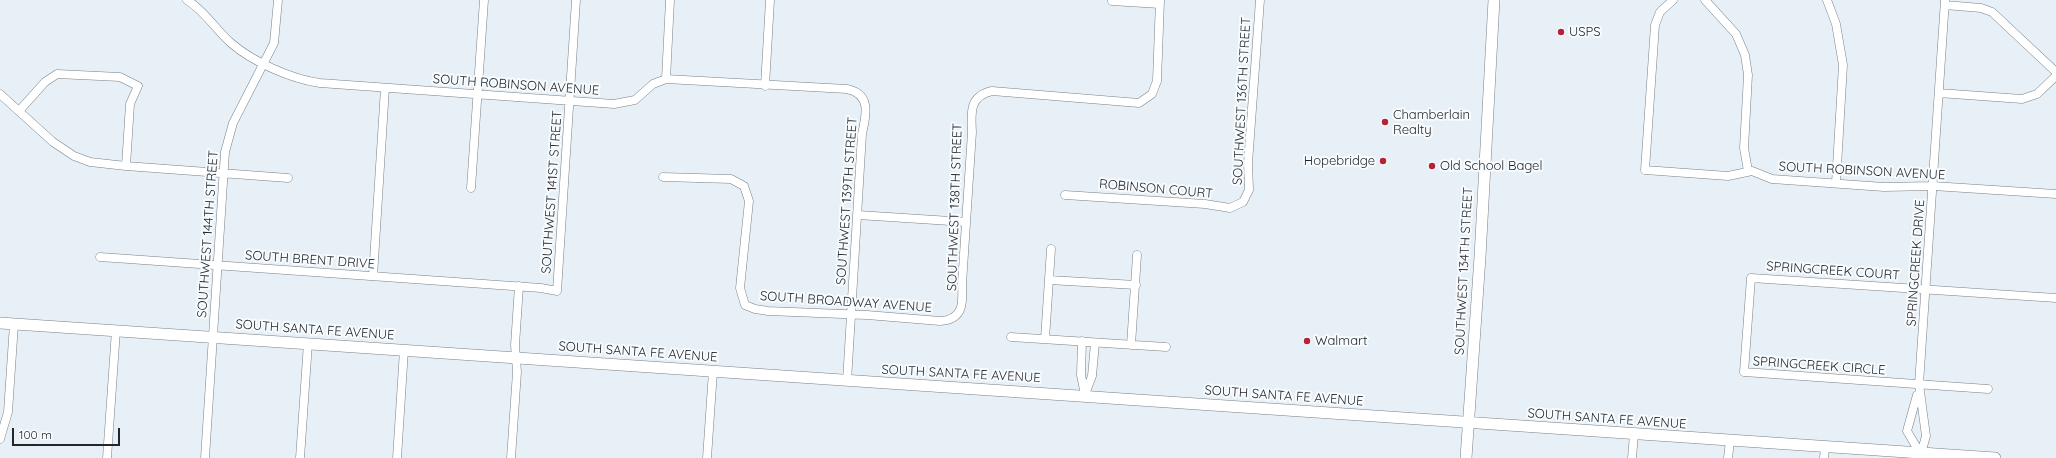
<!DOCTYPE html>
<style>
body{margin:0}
#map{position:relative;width:2056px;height:458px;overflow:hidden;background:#e7eff7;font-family:Quicksand,sans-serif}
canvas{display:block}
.scale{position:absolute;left:12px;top:428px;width:108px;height:18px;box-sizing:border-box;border:2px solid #24272a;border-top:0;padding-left:5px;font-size:12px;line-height:14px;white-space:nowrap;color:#24272a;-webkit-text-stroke:3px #f8fcff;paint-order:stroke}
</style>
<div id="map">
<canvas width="2056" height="458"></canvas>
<div class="scale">100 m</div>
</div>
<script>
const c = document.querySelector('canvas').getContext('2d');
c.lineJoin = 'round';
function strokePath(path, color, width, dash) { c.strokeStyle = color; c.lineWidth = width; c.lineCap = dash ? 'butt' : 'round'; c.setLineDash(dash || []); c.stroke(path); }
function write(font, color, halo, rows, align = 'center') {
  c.font = font + ' Quicksand,sans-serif'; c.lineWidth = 4; c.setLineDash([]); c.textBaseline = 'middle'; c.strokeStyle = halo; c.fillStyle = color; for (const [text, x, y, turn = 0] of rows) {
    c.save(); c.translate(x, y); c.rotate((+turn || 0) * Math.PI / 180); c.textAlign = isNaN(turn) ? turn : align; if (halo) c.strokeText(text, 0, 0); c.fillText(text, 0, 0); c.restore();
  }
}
const minor = new Path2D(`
 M187,0C205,11 215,29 231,43C253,62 291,79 320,83L614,104L635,100L653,84L666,79L847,89C872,94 866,116 862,134L847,381
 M1673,0L1660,12L1655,25L1645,170L1728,176L1752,171L1772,179L1884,187L1933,186L2056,194
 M1705,0L1736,34L1745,55L1748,75L1744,148L1748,171
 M1827,0L1836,24L1843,65L1836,183
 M1112,1L1160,4
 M1945,5L1981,8L1992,12L2056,72
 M666,79L670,0
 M765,86L770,0
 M1939,93L2022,99L2037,94L2056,76
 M0,94L53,142L74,156L90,162L126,166L288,178
 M19,111L45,82L57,74L120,77L138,86L130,104L126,166
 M663,177L731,179L744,186L749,201L740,288L745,305L755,309L768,311L867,315L940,321C964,320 963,302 962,284L972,132C971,113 969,96 992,91L1139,103L1152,94L1157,81L1160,0
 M471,188L484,0
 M1065,195L1205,204L1230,208L1243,202L1249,190L1248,163L1260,0
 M858,215L966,222
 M100,257L541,288L557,291L576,0
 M373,276L385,88
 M1049,280L1136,285
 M1011,337L1166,347
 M1045,339L1051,249
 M1082,341L1081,375L1085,395
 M1131,345L1137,255
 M1988,389L1744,372L1751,278L2056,298
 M1085,394L1092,376L1095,343
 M1917,395L1907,431L1920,453
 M0,439L8,412L14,324
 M1920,457L1926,436L1919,384L1945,0
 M107,458L116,330
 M205,458L225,152L233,123L274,43L278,0
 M300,458L308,343
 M397,458L404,350
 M511,458L517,372L515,345L519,286
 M707,458L713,371
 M1632,458L1634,434
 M1728,458L1730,441
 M1824,458L1825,447`);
const secondary = new Path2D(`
 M0,323L1995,458
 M1466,458L1480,257L1494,0`);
strokePath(minor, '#788087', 9);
strokePath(secondary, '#788087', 12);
strokePath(minor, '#fff', 8);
strokePath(secondary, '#fff', 11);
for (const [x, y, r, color] of [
 [1561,32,4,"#b52337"],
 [1385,122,4,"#b52337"],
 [1383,161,4,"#b52337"],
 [1432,166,4,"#b52337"],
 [1307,341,4,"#b52337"]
]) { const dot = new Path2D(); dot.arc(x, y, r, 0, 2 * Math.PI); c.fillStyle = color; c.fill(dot); strokePath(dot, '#f8fcff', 1.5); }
write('13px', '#24272a', '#f8fcff', [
 ["USPS",1569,32],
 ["Chamberlain",1393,115],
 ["Realty",1393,130],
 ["Hopebridge",1375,161,"right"],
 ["Old School Bagel",1440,166],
 ["Walmart",1315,341]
], 'left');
write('13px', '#24272a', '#f8fcff', [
 ["SOUTH ROBINSON AVENUE",516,85,4],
 ["SOUTHWEST 136TH STREET",1242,101,-87],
 ["SOUTH ROBINSON AVENUE",1862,171,3],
 ["ROBINSON COURT",1156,189,5],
 ["SOUTHWEST 141ST STREET",552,192,-86],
 ["SOUTHWEST 139TH STREET",847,201,-86],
 ["SOUTHWEST 138TH STREET",955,207,-88],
 ["SOUTHWEST 144TH STREET",208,234,-86],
 ["SOUTH BRENT DRIVE",310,260,4],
 ["SPRINGCREEK DRIVE",1916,263,-86],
 ["SOUTHWEST 134TH STREET",1464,271,-87],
 ["SPRINGCREEK COURT",1833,271,4],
 ["SOUTH BROADWAY AVENUE",846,302,4],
 ["SOUTH SANTA FE AVENUE",315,330,4],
 ["SOUTH SANTA FE AVENUE",638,352,4],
 ["SPRINGCREEK CIRCLE",1819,366,4],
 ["SOUTH SANTA FE AVENUE",961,374,3],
 ["SOUTH SANTA FE AVENUE",1284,396,4],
 ["SOUTH SANTA FE AVENUE",1607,419,4]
]);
</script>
